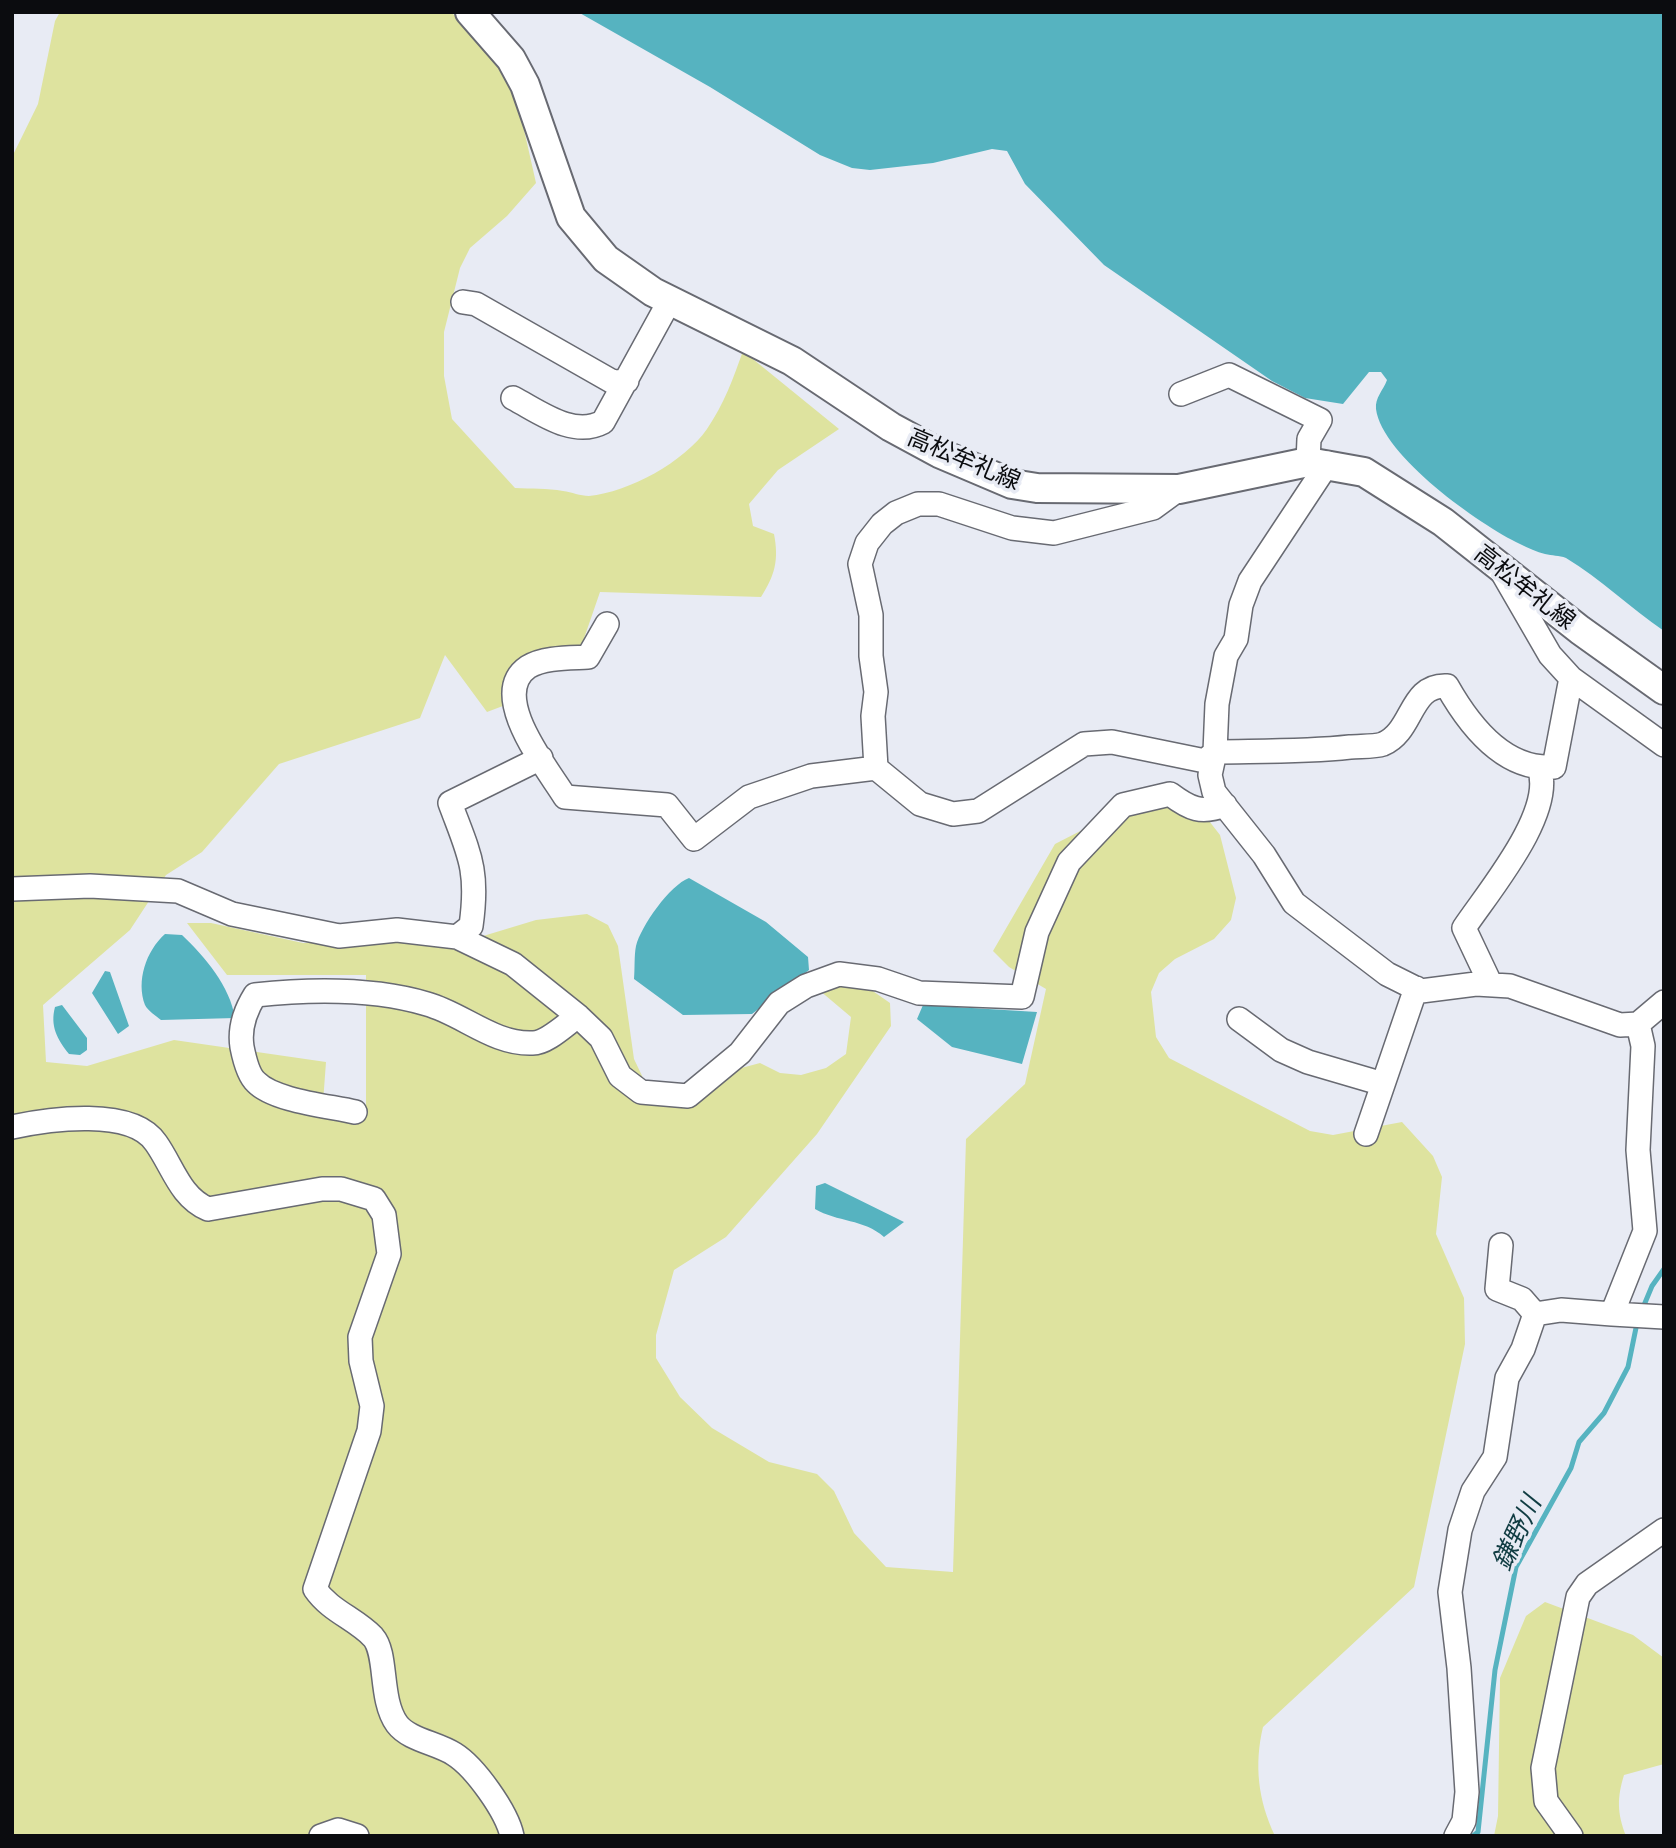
<!DOCTYPE html>
<meta charset="utf-8">
<style>
body{margin:0}
#map{position:relative;width:1676px;height:1848px;overflow:hidden;background:#e8ebf4;font-family:Ubuntu,sans-serif}
canvas{display:block}
.frame{position:absolute;inset:0;border:14px solid #0b0c0f;pointer-events:none}
</style>
<div id="map">
<canvas width="1676" height="1848"></canvas>
<div class="frame"></div>
</div>
<script>
const c = document.querySelector('canvas').getContext('2d');
c.lineJoin = 'round';
function fill(path, color) { c.fillStyle = color; c.fill(path, 'evenodd'); }
function strokePath(path, color, width, dash) { c.strokeStyle = color; c.lineWidth = width; c.lineCap = dash ? 'butt' : 'round'; c.setLineDash(dash || []); c.stroke(path); }
function write(font, color, halo, rows, align = 'center') {
  c.font = font + ' Ubuntu,"Noto Sans JP",sans-serif'; c.lineWidth = 7; c.setLineDash([]); c.textBaseline = 'middle'; c.strokeStyle = halo; c.fillStyle = color; for (const [text, x, y, turn = 0] of rows) {
    c.save(); c.translate(x, y); c.rotate((+turn || 0) * Math.PI / 180); c.textAlign = isNaN(turn) ? turn : align; if (halo) c.strokeText(text, 0, 0); c.fillText(text, 0, 0); c.restore();
  }
}
fill(new Path2D(`
 M60,12H451L511,72L536,183L507,216L470,248L460,268L444,332V376L452,419L515,488C531,489 547,488 563,491C572,492 580,496 589,496C629,492 684,462 707,429C724,404 733,379 743,351L839,429L778,470L749,504L753,526L774,534C779,560 775,575 761,597L600,592L580,650H540L508,704L487,712L445,655L420,718L279,764L202,852L166,875L130,930L43,1005L46,1062L87,1066L174,1040L326,1062L322,1116L366,1111V975H227L187,923H211L303,943L470,940L536,920L587,914L608,925L618,946L634,1059L644,1080L667,1088L760,1063L780,1073L801,1075L826,1068L846,1054L851,1017L819,990L857,980L890,1003L891,1026L817,1134L726,1237L674,1270L656,1335V1358L680,1397L712,1428L769,1462L817,1474L834,1491L854,1533L886,1567L953,1572L966,1139L1025,1084L1046,989L1009,967L993,951L1055,844L1094,824L1163,807L1206,817L1220,835L1236,898L1231,920L1214,939L1175,959L1159,973L1151,992L1156,1037L1169,1058L1310,1131L1333,1135L1402,1122L1433,1156L1442,1177L1436,1234L1464,1298L1465,1344L1414,1587L1263,1727C1254,1765 1258,1800 1275,1836H12V157L38,104L55,21Z
 M1545,1602L1633,1635L1664,1658V1764L1624,1775C1617,1798 1617,1813 1626,1836H1494L1498,1816L1500,1678L1526,1616Z`), '#dee39f');
fill(new Path2D(`
 M578,12H1664V631C1630,608 1601,579 1566,558C1559,555 1552,556 1545,554C1537,552 1528,548 1520,544C1480,525 1382,456 1376,409C1375,397 1383,391 1387,380L1381,372H1369L1343,404L1305,398L1272,381L1104,265L1025,184L1007,151L992,149L933,163L870,170L852,168L820,155L710,87Z
 M689,878L766,922L808,957L809,970L752,1014L683,1015L634,979C635,968 634,956 636,946C641,926 670,885 689,878Z
 M165,934L182,935C205,957 230,986 235,1018L161,1020C156,1016 148,1011 145,1005C136,981 146,951 165,934Z
 M105,971L110,972L129,1026L118,1034L92,993Z
 M62,1005L87,1038V1050L80,1055L69,1054C57,1039 50,1026 55,1007Z
 M923,1005L1037,1012L1022,1064L952,1047L917,1019Z
 M825,1183L904,1222L884,1237C864,1219 837,1222 815,1209L816,1186Z`), '#56b3c0');
strokePath(new Path2D(`
 M1642,1310L1652,1286L1664,1269
 M1473,1836L1478,1832L1495,1670L1516,1567L1571,1468L1579,1442L1604,1413L1628,1367L1637,1323`), '#56b3c0', 5);
const minor = new Path2D(`
 M463,302L476,304L613,382L627,381
 M1181,394L1229,375L1320,420L1309,439L1308,462
 M513,398C540,412 573,438 603,422L670,300
 M1328,463L1250,581L1241,605L1236,639L1226,656L1217,704L1215,752L1210,775L1214,792L1264,855L1294,903L1387,974L1421,991L1476,984L1510,986L1620,1025L1638,1024L1664,1002
 M1179,489L1153,508L1054,533L1012,528L939,504H918L896,513L882,524L867,543L860,564L871,615V656L876,692L873,716L876,768L920,804L953,814L978,811L1084,744L1112,742L1205,761L1215,752C1260,751 1305,752 1350,747C1360,746 1374,747 1383,744C1414,731 1409,684 1447,686C1469,725 1504,771 1554,767L1571,678L1550,655L1502,572
 M607,624L588,657C570,658 544,657 528,667C487,695 548,769 565,797L667,805L694,839L749,797L811,776L876,768
 M1571,678L1664,745
 M12,889L90,886L178,891L232,914L339,936L397,930L457,937L471,926C479,869 469,854 450,803L541,758
 M457,937L513,964L578,1016L601,1038L620,1076L641,1092L688,1096L740,1053L779,1003L806,986L839,974L878,979L919,993L1022,997L1037,932L1069,862L1123,805L1170,794C1190,809 1201,814 1225,805
 M1491,985L1464,928C1488,892 1556,812 1539,768
 M1239,1019L1281,1050L1308,1062L1383,1084
 M355,1112C330,1106 274,1101 256,1082C248,1075 244,1057 242,1047C239,1028 245,1011 255,995C312,989 373,988 427,1004C463,1014 494,1045 533,1043C547,1043 566,1024 578,1016
 M12,1127C49,1119 132,1107 156,1143C173,1167 180,1197 208,1209L322,1189H341L374,1199L384,1215L389,1254L360,1337L361,1361L372,1406L369,1431L315,1589C330,1611 356,1619 373,1637C388,1654 379,1699 397,1724C409,1740 437,1743 454,1754C475,1767 507,1812 512,1836
 M1366,1134L1416,988
 M1501,1245L1497,1289L1522,1299L1535,1314
 M1612,1314L1664,1317
 M321,1836L338,1830L357,1836
 M1456,1836L1464,1821L1467,1792L1459,1668L1450,1592L1460,1530L1473,1491L1495,1457L1507,1378L1523,1349L1535,1314L1561,1310L1612,1314L1645,1231L1638,1150L1643,1046L1638,1024
 M1571,1836L1546,1801L1543,1768L1578,1597L1587,1584L1664,1530`);
const major = new Path2D(`
 M470,12L511,59L525,85L571,217L606,259L653,292L792,361L891,427L939,453L1012,484L1037,488L1179,489L1308,462L1364,472L1443,522L1580,630L1664,690`);
strokePath(minor, '#686a72', 26);
strokePath(major, '#686a72', 32);
strokePath(minor, '#fff', 23);
strokePath(major, '#fff', 28);
write('24px', '#0b0c0f', '#e8ebf4', [
 ["高松牟礼線",964,459,23],
 ["高松牟礼線",1525,587,38]
]);
write('italic 26px', '#103c42', '#e8ebf4', [
 ["鎌野川",1517,1533,-65]
]);
</script>
